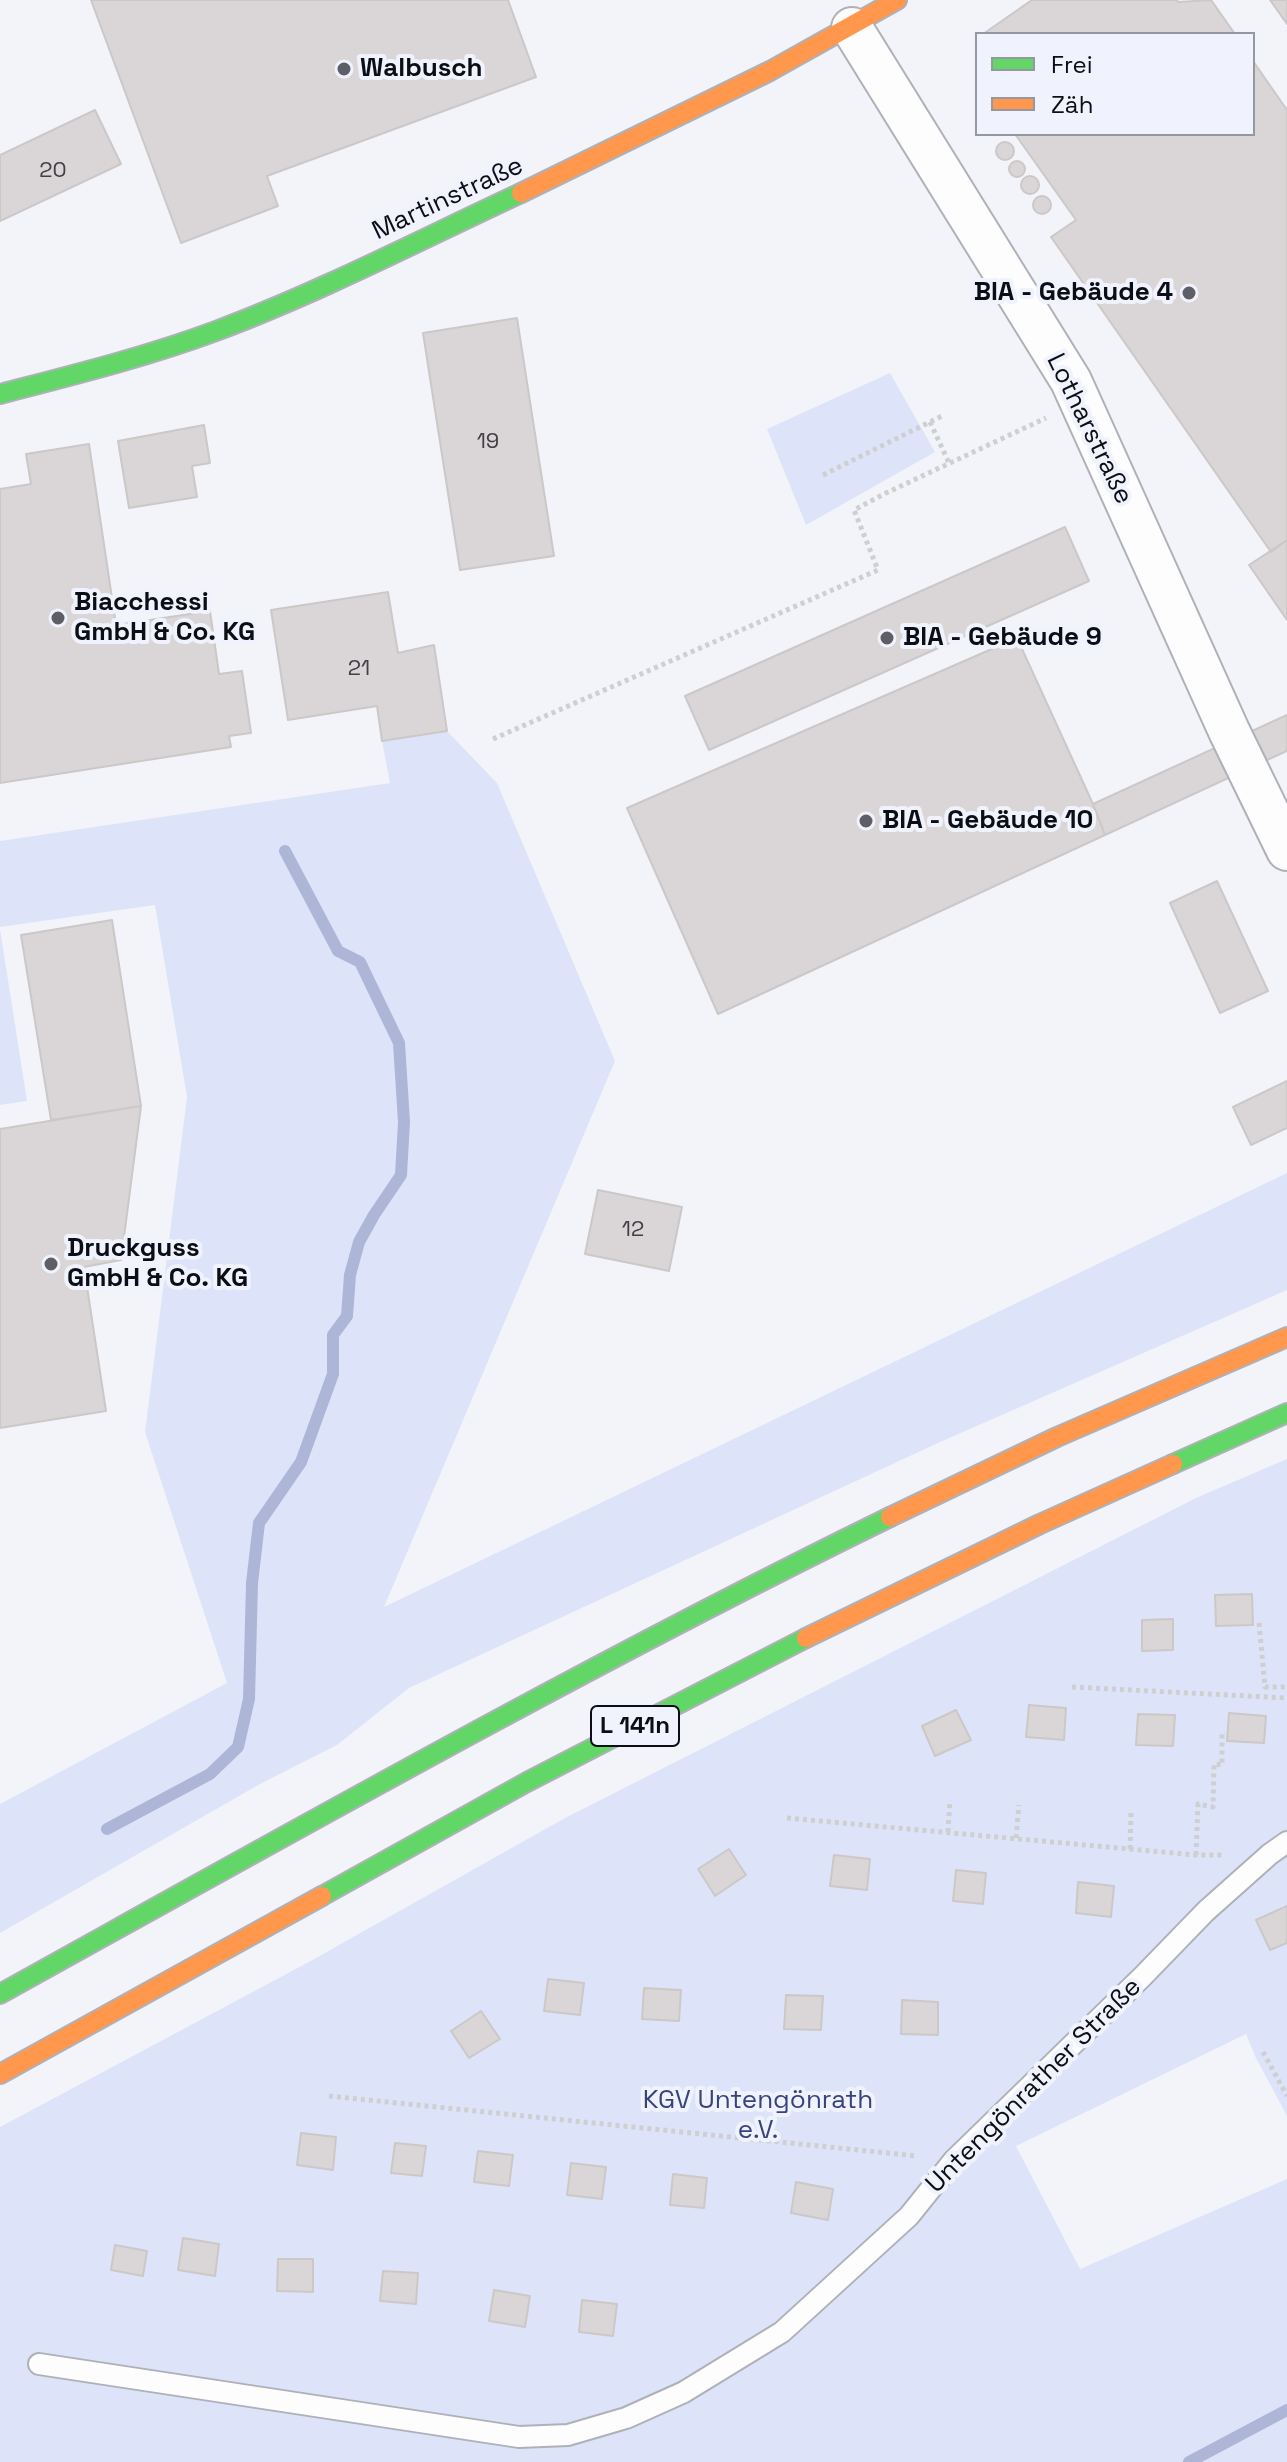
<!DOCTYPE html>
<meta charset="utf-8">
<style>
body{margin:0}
#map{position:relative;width:1287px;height:2462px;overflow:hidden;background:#f3f4fa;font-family:"Space Grotesk",sans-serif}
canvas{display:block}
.legend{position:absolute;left:975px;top:32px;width:280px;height:104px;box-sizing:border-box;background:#f0f3fd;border:2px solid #9597a1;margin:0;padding:10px 14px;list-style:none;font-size:24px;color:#0c0e16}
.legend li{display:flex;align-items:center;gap:16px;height:40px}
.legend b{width:40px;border:2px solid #9597a1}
</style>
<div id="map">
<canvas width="1287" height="2462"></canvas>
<ul class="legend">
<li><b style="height:10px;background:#63d668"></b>Frei</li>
<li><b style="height:10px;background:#ff974d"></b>Zäh</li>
</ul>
</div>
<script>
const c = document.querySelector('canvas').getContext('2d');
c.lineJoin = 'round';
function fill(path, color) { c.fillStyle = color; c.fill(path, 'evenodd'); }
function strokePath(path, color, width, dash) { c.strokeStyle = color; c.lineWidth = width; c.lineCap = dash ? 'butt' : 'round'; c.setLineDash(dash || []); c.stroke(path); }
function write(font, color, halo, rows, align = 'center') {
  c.font = font + ' "Space Grotesk",sans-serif'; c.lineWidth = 8; c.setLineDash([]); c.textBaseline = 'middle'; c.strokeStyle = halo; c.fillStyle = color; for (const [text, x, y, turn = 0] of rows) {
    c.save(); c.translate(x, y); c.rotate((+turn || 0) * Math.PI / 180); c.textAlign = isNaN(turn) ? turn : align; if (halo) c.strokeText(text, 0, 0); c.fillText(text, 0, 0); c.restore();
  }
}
fill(new Path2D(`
 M890,373L935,452L806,525L767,429Z
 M447,731L497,783L615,1061L384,1607L1287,1173V1290L938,1443L409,1688L337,1745L260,1784L0,1933V1804L227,1683L145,1432L187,1097L155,905L0,927V841L390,783L382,741Z
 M0,929L27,1101L0,1105Z
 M1287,1459V2116L1255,2056L1246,2034L1016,2146L1080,2269L1287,2179V2462H0V2127L307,1963L565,1818L1196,1498Z`), '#dde4f9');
strokePath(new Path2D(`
 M107,1829L210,1774L238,1747L249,1699L252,1583L259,1523L301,1462L333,1374V1335L347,1316L350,1275L359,1242L374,1215L401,1175L404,1122L399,1043L360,962L338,951L285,851
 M1189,2462L1287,2410`), '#adb6d7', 12);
const building = new Path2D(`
 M91,0H508L536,77L267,176L278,206L181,243Z
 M1032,0H1177L1178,2L1211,0L1235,34H983Z
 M1270,0H1287V24Z
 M1253,61L1287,110V540L1271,552L1051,237L1076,220L1015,134H1253Z
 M95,110L121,164L0,221V155Z
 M996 151a9 9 0 1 1 18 0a9 9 0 1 1-18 0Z
 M1009 169a8 8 0 1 1 16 0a8 8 0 1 1-16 0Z
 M1021 185a9 9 0 1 1 18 0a9 9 0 1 1-18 0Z
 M1033 205a9 9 0 1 1 18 0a9 9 0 1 1-18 0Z
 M517,318L554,556L460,570L423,333Z
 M204,425L210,463L192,466L197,497L129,508L118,441Z
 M89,444L116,625L210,611L219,674L242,671L251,733L229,736L231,747L0,783V489L31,484L26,454Z
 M1065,527L1089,581L709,750L685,696Z
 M1287,540V620L1249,565Z
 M388,592L398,653L434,645L447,731L382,741L377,706L288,720L271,610Z
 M1017,638L1093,804L1105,835L718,1014L627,808Z
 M1287,715V751L1105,835L1093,804Z
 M1217,881L1268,991L1220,1013L1170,903Z
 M112,920L141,1106L51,1120L21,935Z
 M1287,1081V1128L1251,1145L1233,1107Z
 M141,1106L121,1260L84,1267L106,1411L0,1428V1129Z
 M598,1190L682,1207L669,1271L585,1254Z
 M1252,1594L1253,1625L1216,1626L1215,1595Z
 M1173,1619V1650L1142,1651V1620Z
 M1029,1705L1066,1708L1064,1740L1026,1737Z
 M956,1710L971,1740L935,1756L922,1726Z
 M1229,1713L1266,1716L1264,1743L1227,1741Z
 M1138,1714L1175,1715L1173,1746L1136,1745Z
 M729,1849L746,1875L715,1896L698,1869Z
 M834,1855L870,1859L867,1890L830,1886Z
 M956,1870L986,1873L983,1904L953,1901Z
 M1078,1882L1114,1886L1111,1917L1076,1913Z
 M1287,1906V1943L1270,1950L1256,1920Z
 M548,1979L584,1983L580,2015L544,2011Z
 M644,1988L681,1990L679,2021L642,2019Z
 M786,1995L823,1996L821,2030L784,2029Z
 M902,2000L938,2002V2035L901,2034Z
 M481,2011L500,2039L469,2058L451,2031Z
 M301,2133L336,2137L333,2170L297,2165Z
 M395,2143L426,2146L422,2176L391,2173Z
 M478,2151L513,2155L509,2186L474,2182Z
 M571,2163L606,2167L602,2199L567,2195Z
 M673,2174L707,2178L704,2208L670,2205Z
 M796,2182L833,2189L828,2220L791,2213Z
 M183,2238L219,2244L215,2276L178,2270Z
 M115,2245L147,2251L143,2276L111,2270Z
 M278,2259H313V2292L277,2291Z
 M383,2271L418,2273L416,2304L380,2301Z
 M494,2290L530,2296L525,2327L489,2321Z
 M582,2300L617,2304L613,2336L579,2332Z`);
fill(building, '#dad5d6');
strokePath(building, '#ccc8c8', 2);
const lane = new Path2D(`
 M39,2364L519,2437L568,2435L626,2418L684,2392L782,2332L909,2216L954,2160L1143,1976L1206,1911L1270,1854L1287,1842`);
const street = new Path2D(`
 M852,28L1071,381L1229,731L1287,850`);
const fast = new Path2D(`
 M0,394C73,375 146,357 216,331C320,292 420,240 521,193
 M1173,1464L1287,1413
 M322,1896L527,1782L806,1638
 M0,1994C294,1831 588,1665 890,1517`);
const slow = new Path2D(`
 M521,193L770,71L897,0
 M890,1517L1057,1437L1287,1337
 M806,1638L1040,1524L1173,1464
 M0,2074L322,1896`);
strokePath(lane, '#afb1b9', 24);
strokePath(street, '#afb1b9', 44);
strokePath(fast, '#afb1b9', 22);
strokePath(slow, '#afb1b9', 22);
strokePath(new Path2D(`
 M930,422L949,463
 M823,475L944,415
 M493,739L878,570L854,510L886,493L1046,418
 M1259,1623L1265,1687H1287
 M1072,1687L1287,1698
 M787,1818L1196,1855H1224
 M948,1832L950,1800
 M1016,1838L1019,1805
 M1130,1849L1131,1813
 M1196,1855L1198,1804L1213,1807L1214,1764L1222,1765V1731
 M1263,2052L1287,2096
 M329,2096L917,2156`), '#cecfd1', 5, [4, 4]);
strokePath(lane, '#fdfdfe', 20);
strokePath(street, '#fdfdfe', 40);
strokePath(fast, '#63d668', 18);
strokePath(slow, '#ff974d', 18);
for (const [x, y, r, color] of [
 [344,69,8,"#5d5e66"],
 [1189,293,8,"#5d5e66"],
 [58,618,8,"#5d5e66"],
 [887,638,8,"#5d5e66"],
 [866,821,8,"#5d5e66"],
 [51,1264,8,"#5d5e66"]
]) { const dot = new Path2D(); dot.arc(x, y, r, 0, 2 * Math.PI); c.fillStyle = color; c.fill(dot); strokePath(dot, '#f0f3fd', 3); }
write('22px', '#404046', null, [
 ["20",53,171],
 ["19",488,442],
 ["21",359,669],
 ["12",633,1230]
]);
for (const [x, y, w] of [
 [635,1726,88]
]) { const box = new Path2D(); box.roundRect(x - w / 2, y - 20, w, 40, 6); c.fillStyle = '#f0f3fd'; c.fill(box); strokePath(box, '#0c0e16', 2); }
write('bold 24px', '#0c0e16', null, [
 ["L 141n",635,1726]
]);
write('bold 26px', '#0c0e16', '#f0f3fd', [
 ["Walbusch",360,69],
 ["BIA - Gebäude 4",1173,293,"right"],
 ["Biacchessi",74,603],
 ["GmbH & Co. KG",74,633],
 ["BIA - Gebäude 9",903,638],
 ["BIA - Gebäude 10",882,821],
 ["Druckguss",67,1249],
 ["GmbH & Co. KG",67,1279]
], 'left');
write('26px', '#0c0e16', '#f0f3fd', [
 ["Martinstraße",448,199,-25],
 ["Lotharstraße",1089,429,64],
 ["Untengönrather Straße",1034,2086,-45]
]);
write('26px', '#38447d', '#f0f3fd', [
 ["KGV Untengönrath",758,2101],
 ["e.V.",758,2131]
]);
</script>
